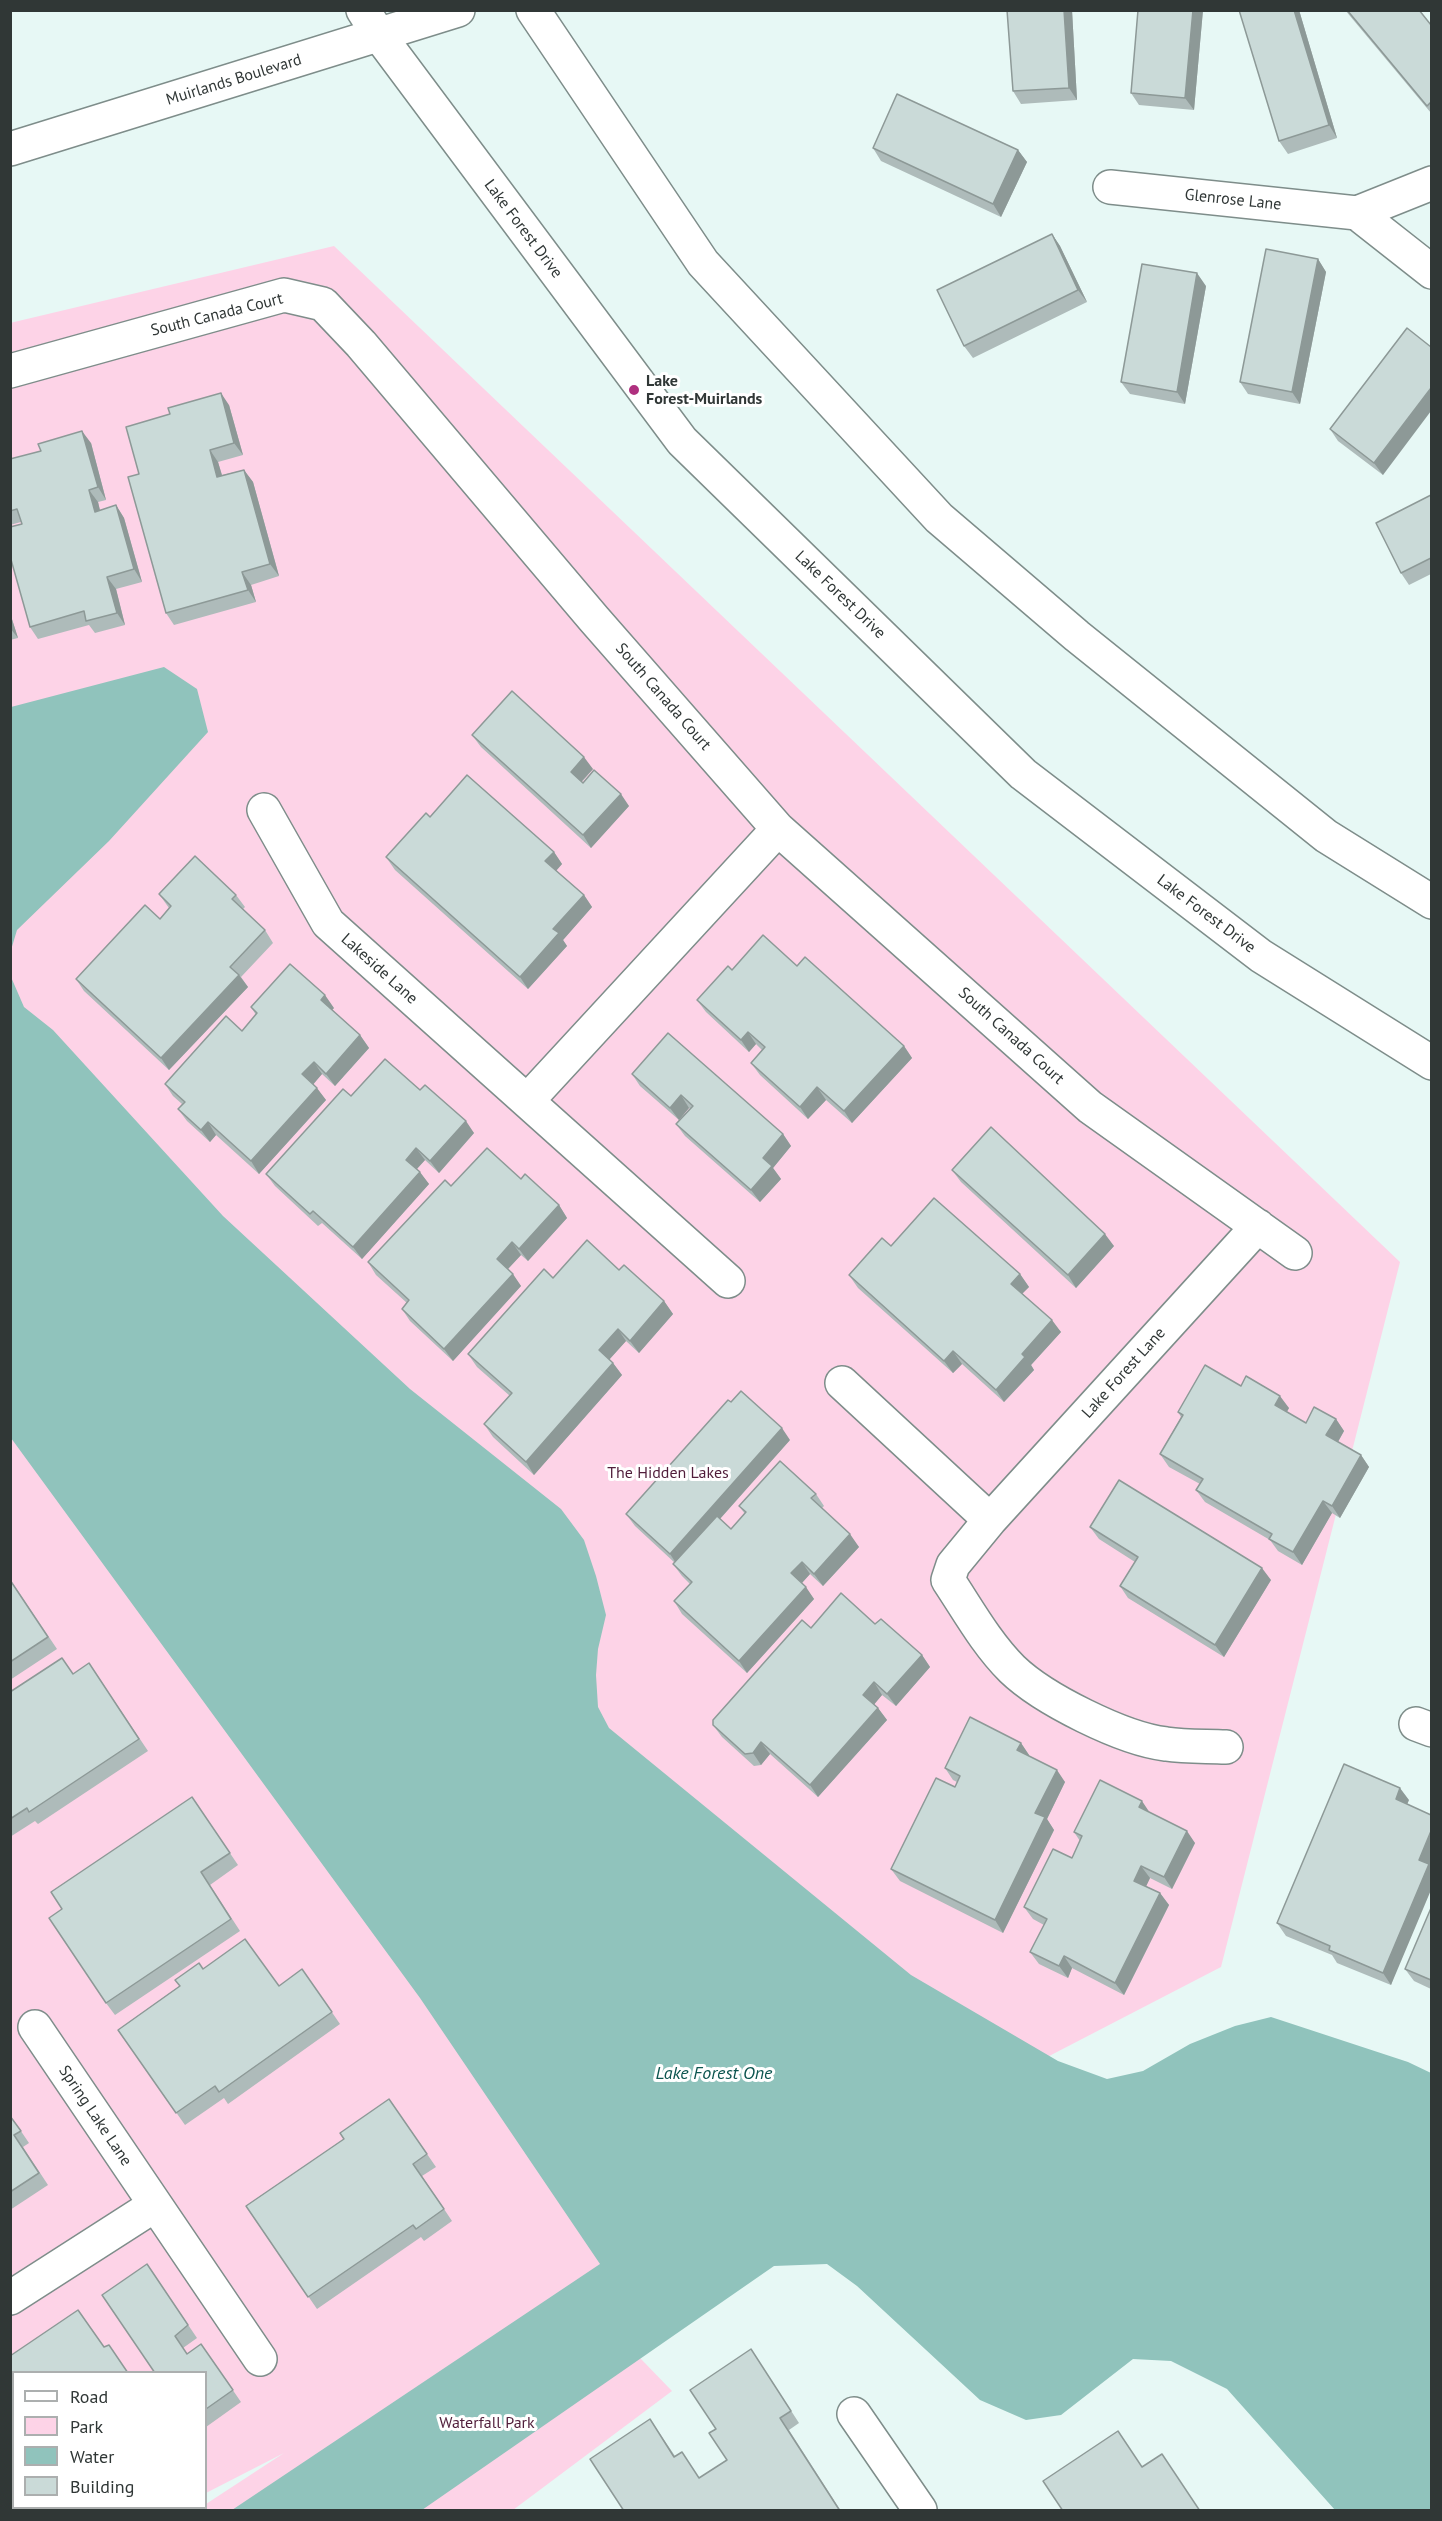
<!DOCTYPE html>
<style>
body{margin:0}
#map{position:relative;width:1442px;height:2521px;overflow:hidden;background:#e7f8f5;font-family:"PT Sans",sans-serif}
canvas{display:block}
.frame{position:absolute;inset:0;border:12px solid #303736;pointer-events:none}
.legend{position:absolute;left:12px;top:2371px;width:195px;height:138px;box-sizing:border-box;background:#fff;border:2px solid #acafaf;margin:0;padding:8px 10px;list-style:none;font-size:18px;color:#303736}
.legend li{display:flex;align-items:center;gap:12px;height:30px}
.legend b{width:30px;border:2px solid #acafaf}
</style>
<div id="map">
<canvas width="1442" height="2521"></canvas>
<div class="frame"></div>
<ul class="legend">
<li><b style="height:8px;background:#fff"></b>Road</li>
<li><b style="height:16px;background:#fdd3e7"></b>Park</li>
<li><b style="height:16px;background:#90c3bc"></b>Water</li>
<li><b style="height:16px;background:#cadad8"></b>Building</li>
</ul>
</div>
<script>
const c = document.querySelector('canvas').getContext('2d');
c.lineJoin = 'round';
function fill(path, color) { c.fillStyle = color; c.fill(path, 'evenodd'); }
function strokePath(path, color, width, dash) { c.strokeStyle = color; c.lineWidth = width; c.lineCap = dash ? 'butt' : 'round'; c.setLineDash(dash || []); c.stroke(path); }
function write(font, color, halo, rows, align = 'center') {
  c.font = font + ' "PT Sans",sans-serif'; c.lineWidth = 6; c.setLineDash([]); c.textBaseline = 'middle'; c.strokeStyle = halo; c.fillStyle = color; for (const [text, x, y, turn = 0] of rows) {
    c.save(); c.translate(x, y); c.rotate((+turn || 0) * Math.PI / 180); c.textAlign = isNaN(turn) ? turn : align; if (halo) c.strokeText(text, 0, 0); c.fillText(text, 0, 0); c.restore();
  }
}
fill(new Path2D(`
 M334,246L1400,1262L1221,1967L582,2298L672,2391L513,2510H196L206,2508V2504L284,2453L206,2493V2372H14V2508H177L171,2510H11L10,323Z`), '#fdd3e7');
fill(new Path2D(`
 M164,667L197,689L208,732L109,841L17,930L11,950V707Z
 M11,977L24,1007L53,1030L223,1216L410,1389L561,1509L584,1540L596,1576L606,1615L598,1649L596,1675L598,1707L609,1728L911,1975L1058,2061L1107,2079L1143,2071L1190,2044L1235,2026L1271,2017L1408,2062L1431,2073V2510H1335L1227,2389L1171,2361L1133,2359L1061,2415L1026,2420L980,2400L857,2286L827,2264L774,2266L422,2510H232L600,2264L420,1998L11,1438Z`), '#90c3bc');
const minor = new Path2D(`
 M1432,183L1357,213L1432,272
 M1110,187L1357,213
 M10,371L284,295L323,304L361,344L594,619L778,829L1090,1107L1295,1253
 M264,810L328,923L728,1281
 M527,1101L778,829
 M842,1383L990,1520
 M1416,1724L1432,1730
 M1226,1747C1206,1746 1186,1747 1166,1744C1123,1739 1043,1699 1012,1669C986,1643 968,1610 948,1580L953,1565L990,1520L1258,1226
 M35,2027L260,2359
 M10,2298L155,2205
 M854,2414L920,2510`);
const secondary = new Path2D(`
 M10,149L458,10`);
const primary = new Path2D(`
 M363,10L379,35L682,441L1023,774L1261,956L1432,1063
 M533,10L703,263L939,518L1077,636L1326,836L1432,902`);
strokePath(minor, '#7e8d8a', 36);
strokePath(secondary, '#7e8d8a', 36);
strokePath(primary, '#7e8d8a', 36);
strokePath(minor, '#fff', 33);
strokePath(secondary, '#fff', 33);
strokePath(primary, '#fff', 33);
fill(new Path2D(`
 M1007,10H1072L1077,100L1021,104L1013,91Z
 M1138,10H1203L1194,110L1139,105L1131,93Z
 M1239,10H1299L1337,138L1288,154L1279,141Z
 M1345,10L1431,25V113Z
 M873,148L1018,150L1027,162L1001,217L881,161Z
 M1052,234L1060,246L1087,302L973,358L964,346Z
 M1318,259L1326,272L1300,404L1248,394L1240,382Z
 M1206,286L1185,404L1130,394L1121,382Z
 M1407,328L1383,475L1338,441L1330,429Z
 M229,405L243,455L218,462L222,475L244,470L253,482L279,576L251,585L256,602L174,625L166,613L139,474Z
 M91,443L106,500L98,502L100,510L116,505L124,518L142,582L116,589L125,625L95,633L89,625L38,639L30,627L22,524L21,522L10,525V459Z
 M1431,495V574L1409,585L1401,573Z
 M10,613L18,638L10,640Z
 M472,735L593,769L582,782L629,806L591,848L481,747Z
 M430,817L554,852L562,864L556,871L584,895L592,907L563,940L567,946L528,989L395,870L386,857Z
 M159,894L236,895L245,907L243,909L265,930L273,943L241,977L248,987L169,1070L84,991L76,979L160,919L169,908Z
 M797,966L904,1046L912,1058L852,1123L826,1100L808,1119L760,1075L751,1063L762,1050L756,1044L749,1052L706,1012L697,1000L732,970Z
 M251,1007L334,1008L332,1010L360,1035L369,1048L335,1086L322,1074L313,1084L326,1100L259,1174L216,1135L210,1142L187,1121L178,1109L182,1104L173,1096L165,1084L242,1031L256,1015Z
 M632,1074L783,1134L791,1146L773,1168L781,1179L760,1202L685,1136L676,1124L690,1108H689L679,1120L640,1086Z
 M420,1090L474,1133L439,1173L425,1160L417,1169L429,1184L362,1259L322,1223L318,1226L275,1186L266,1174L351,1096Z
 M952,1170L1114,1246L1076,1288L961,1182Z
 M521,1179L559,1205L567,1218L528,1261L521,1255L508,1269L521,1286L453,1361L410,1321L402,1309L407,1303L376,1275L368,1262L451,1186Z
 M891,1246L1020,1274L1029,1287L1022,1293L1061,1332L1031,1365L1034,1370L1004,1402L962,1364L953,1373L858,1288L849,1275Z
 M619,1270L664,1301L673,1314L639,1353L626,1341L609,1360L613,1363L622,1375L534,1475L493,1437L484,1424L510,1396L477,1367L468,1354L553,1278Z
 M1241,1386L1289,1408L1287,1412L1306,1423L1336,1419L1344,1431L1338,1442L1361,1455L1369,1467L1340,1518L1332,1513L1302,1565L1278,1551L1270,1540L1205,1502L1196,1490L1200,1484L1169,1467L1160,1454L1181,1417L1178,1412Z
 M790,1440L720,1519L731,1529L745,1514L739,1506L816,1494L824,1506L822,1508L859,1547L823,1586L810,1574L802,1583L814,1599L747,1673L682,1614L674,1601L690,1584L682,1576L673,1564L675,1563L635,1526L626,1514Z
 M1090,1527L1271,1580L1224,1657L1128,1598L1120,1586L1135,1562L1099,1539Z
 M10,1579L57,1649L10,1680Z
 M875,1624L922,1655L930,1667L896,1706L882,1695L874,1704L878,1708L887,1720L818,1797L770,1754L761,1765L754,1766L722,1737L713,1725L811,1628Z
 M89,1663L148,1751L38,1824L35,1821L10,1837V1692L74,1674Z
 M1021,1743L1029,1755V1756L1065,1782L1047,1819L1054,1830L1003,1933L900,1881L891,1869L955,1787L957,1782L953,1780L945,1768Z
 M192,1797L238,1865L210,1885L240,1931L115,2015L106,2003L62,1909Z
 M1409,1800L1407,1804L1430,1866L1391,1985L1337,1963L1332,1955L1286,1936L1277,1923Z
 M1150,1812L1195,1843L1172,1889L1150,1878L1146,1886L1160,1893L1169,1905L1124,1995L1072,1968L1068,1978L1039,1964L1030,1952L1044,1925L1033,1919L1024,1907L1072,1858L1080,1841L1074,1832Z
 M1431,1908V1989L1414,1981L1405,1969Z
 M203,1969L279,1986L302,1969L340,2024L228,2104L224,2098L185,2125L118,2030Z
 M389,2099L436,2167L422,2176L452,2221L424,2241L421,2237L317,2309L246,2206L344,2139Z
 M10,2115L29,2143L23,2147L48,2185L10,2210Z
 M147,2264L197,2338L183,2348L187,2354L201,2344L241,2402L206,2427V2373H155Z
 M751,2349L799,2423L789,2430L841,2511H624L650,2419L675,2456L699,2478L727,2460L716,2429Z
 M10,2443L14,2447V2462L10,2464Z
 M84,2508H100L96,2511H86Z`), '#aebbba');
fill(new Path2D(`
 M1064,10H1072L1077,100L1069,88Z
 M1193,10H1203L1194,110L1185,98Z
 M1294,10H1299L1337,138L1329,125Z
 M1018,150L1027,162L1001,217L993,204Z
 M1052,234L1060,246L1087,302L1078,290Z
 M1318,259L1326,272L1300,404L1292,392Z
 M1197,273L1206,286L1185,404L1177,392Z
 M1431,388V411L1383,475L1374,463Z
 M221,393L229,405L243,455L234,443Z
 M82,431L91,443L106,500L98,487Z
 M210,450L218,462L226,489L217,477Z
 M244,470L253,482L279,576L270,564Z
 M89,490L98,502L103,524L95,512Z
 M116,505L124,518L142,582L134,569Z
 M242,572L251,585L256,602L248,590Z
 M107,577L116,589L125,625L117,613Z
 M10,613L18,638L10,628Z
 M584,757L593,769L579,784L571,772Z
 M621,794L629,806L591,848L583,835Z
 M554,852L562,864L554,873L545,861Z
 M584,895L592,907L563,940L567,946L528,989L520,977L553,929Z
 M239,975L248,987L169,1070L161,1058Z
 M325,995L334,1008L330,1012L321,1000Z
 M748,1032L756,1044L749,1052L741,1040Z
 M360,1035L369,1048L335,1086L326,1074Z
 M904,1046L912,1058L852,1123L844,1111Z
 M314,1062L322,1074L311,1087L302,1074Z
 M817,1087L826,1100L808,1119L800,1107Z
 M317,1088L326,1100L259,1174L251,1161Z
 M681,1095L689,1108L679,1120L670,1108Z
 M466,1121L474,1133L439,1173L430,1161Z
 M208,1122L216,1135L210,1142L201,1130Z
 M783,1134L791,1146L773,1168L781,1179L760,1202L751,1190L763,1158Z
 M416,1148L425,1160L414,1172L406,1160Z
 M420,1172L429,1184L362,1259L353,1247Z
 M559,1205L567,1218L528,1261L519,1249Z
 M1105,1234L1114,1246L1076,1288L1068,1275Z
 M512,1242L521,1255L506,1271L497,1259Z
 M513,1274L521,1286L453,1361L444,1349Z
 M1020,1274L1029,1287L1020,1296L1011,1284Z
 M664,1301L673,1314L639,1353L630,1341Z
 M1052,1320L1061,1332L1031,1365L1034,1370L1004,1402L996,1390L1022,1354Z
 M618,1329L626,1341L607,1362L599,1350Z
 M953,1351L962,1364L953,1373L944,1361Z
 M613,1363L622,1375L534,1475L526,1462Z
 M1280,1396L1289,1408L1283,1418L1275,1405Z
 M1336,1419L1344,1431L1335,1447L1326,1435Z
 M782,1428L790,1440L678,1566L670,1554Z
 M1361,1455L1369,1467L1340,1518L1332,1506Z
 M1323,1501L1332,1513L1302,1565L1293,1552Z
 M850,1534L859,1547L823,1586L814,1574Z
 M802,1562L810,1574L800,1585L791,1573Z
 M1262,1568L1271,1580L1224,1657L1215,1645Z
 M806,1587L814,1599L747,1673L739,1661Z
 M922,1655L930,1667L896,1706L887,1694Z
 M874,1682L882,1695L872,1707L863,1695Z
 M878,1708L887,1720L818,1797L810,1785Z
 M761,1742L770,1754L761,1765L753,1753Z
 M1021,1743L1029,1755L1025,1762L1017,1750Z
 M1057,1770L1065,1782L1047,1819L1054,1830L1003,1933L995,1920L1035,1813Z
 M1400,1788L1409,1800L1404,1811L1396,1799Z
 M1142,1801L1150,1813L1139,1807Z
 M1187,1831L1195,1843L1172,1889L1164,1877Z
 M1431,1831V1864L1430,1866L1431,1868V1890L1391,1985L1383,1973L1419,1860Z
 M1141,1866L1150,1878L1143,1893L1134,1881Z
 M1160,1893L1169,1905L1124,1995L1115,1983Z
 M1064,1956L1072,1968L1068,1978L1059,1966Z`), '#8d9997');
const building = new Path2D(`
 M1007,10H1064L1069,88L1013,91Z
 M1138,10H1193L1185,98L1131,93Z
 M1239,10H1294L1329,125L1279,141Z
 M1347,10H1419L1431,25V102L1427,106Z
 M897,94L1018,150L993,204L873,148Z
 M1052,234L1078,290L964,346L937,290Z
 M1266,249L1318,259L1292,392L1240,382Z
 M1142,264L1197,273L1177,392L1121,382Z
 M1407,328L1431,347V388L1374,463L1330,429Z
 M221,393L234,443L210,450L217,477L244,470L270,564L242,572L248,590L166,613L128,477L139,474L126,427L170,414L168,408Z
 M82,431L98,487L89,490L95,512L116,505L134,569L107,577L117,613L86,621L84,611L30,627L10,556V527L22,524L17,509L10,511V459L41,451L38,444Z
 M1431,495V558L1401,573L1376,523Z
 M512,691L584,757L571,772L583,783L594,770L621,794L583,835L472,735Z
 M467,775L554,852L545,861L584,895L553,929L559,933L520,977L386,857L426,813L430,817Z
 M195,856L236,895L232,899L265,930L230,967L239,975L161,1058L76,979L145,905L160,919L171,906L159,894Z
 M763,935L797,966L805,957L904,1046L844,1111L817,1087L800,1107L751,1063L765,1047L748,1032L741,1040L697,1000L728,966L732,970Z
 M290,964L325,995L321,1000L360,1035L326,1074L314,1062L302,1074L317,1088L251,1161L208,1122L201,1130L178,1109L185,1102L165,1084L226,1016L242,1031L257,1013L251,1007Z
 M668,1033L783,1134L763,1158L772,1166L751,1190L676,1124L693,1106L681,1095L670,1108L632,1074Z
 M385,1059L420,1090L425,1085L466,1121L430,1161L416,1148L406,1160L420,1172L353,1247L313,1211L310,1214L266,1174L343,1089L351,1096Z
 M991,1127L1105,1234L1068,1275L952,1170Z
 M487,1148L521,1179L525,1174L559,1205L519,1249L512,1242L497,1259L513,1274L444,1349L402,1309L409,1300L368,1262L445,1180L451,1186Z
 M934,1198L1020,1274L1011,1284L1052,1320L1022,1354L1025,1357L996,1390L953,1351L944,1361L849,1275L882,1238L891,1246Z
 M587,1240L619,1270L624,1265L664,1301L630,1341L618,1329L599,1350L613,1363L526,1462L484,1424L512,1393L468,1354L544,1269L553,1278Z
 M1205,1365L1241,1386L1246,1376L1280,1396L1275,1405L1306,1423L1314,1407L1336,1419L1326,1435L1361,1455L1332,1506L1323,1501L1293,1552L1269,1539L1272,1534L1196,1490L1203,1479L1160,1454L1183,1415L1178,1412Z
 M741,1391L782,1428L670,1554L626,1514L728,1400L731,1402Z
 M780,1461L816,1494L811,1498L850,1534L814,1574L802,1562L791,1573L806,1587L739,1661L674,1601L692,1582L673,1564L717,1516L731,1529L746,1512L739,1506Z
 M1119,1480L1262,1568L1215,1645L1120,1586L1138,1557L1090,1527Z
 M10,1580L48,1637L10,1662Z
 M841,1593L875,1624L881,1619L922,1655L887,1694L874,1682L863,1695L878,1708L810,1785L761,1742L753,1753L745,1754L713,1725V1720L802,1620L811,1628Z
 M62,1658L73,1674L89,1663L139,1739L29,1812L27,1808L10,1819V1692Z
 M970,1717L1021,1743L1017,1750L1057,1770L1035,1813L1045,1817L995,1920L891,1869L936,1778L955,1787L960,1776L945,1768Z
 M1344,1764L1400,1788L1396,1799L1431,1815V1831L1419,1860L1429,1864L1383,1973L1329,1950L1330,1946L1277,1923Z
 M1100,1780L1142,1801L1139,1807L1187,1831L1164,1877L1141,1866L1134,1881L1160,1893L1115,1983L1064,1956L1059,1966L1030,1952L1047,1919L1024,1907L1053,1849L1072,1858L1082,1836L1074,1832Z
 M192,1797L230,1853L201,1872L231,1919L106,2003L49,1918L62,1909L51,1892Z
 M1431,1908V1980L1405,1969Z
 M245,1939L279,1986L302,1969L332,2012L219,2092L215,2086L176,2113L118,2030L180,1986L175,1980L199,1963L203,1969Z
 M389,2099L427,2154L413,2164L444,2209L416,2229L413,2225L308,2297L246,2206L344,2139L340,2133Z
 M10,2116L21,2131L14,2135L39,2173L10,2192Z
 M147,2264L188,2325L175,2336L187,2354L201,2344L233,2390L206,2409V2373H155L102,2295Z
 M78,2310L104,2347L109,2345L128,2373H14V2390L10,2386V2356Z
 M751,2349L791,2411L780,2418L840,2511H624L590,2459L650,2419L674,2457L682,2452L699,2478L727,2460L709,2433L716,2429L690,2390Z
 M1118,2431L1142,2467L1162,2454L1200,2511H1063L1043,2481Z
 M10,2473L11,2474L14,2473V2508H53L55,2511H10Z`);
fill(building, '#cadad8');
strokePath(building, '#8d9997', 1.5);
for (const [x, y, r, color] of [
 [634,390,6,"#af307f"]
]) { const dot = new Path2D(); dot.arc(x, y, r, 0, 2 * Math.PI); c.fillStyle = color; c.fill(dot); strokePath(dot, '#fff', 2); }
write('16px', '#303736', '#fff', [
 ["Muirlands Boulevard",234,80,-17],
 ["Glenrose Lane",1233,200,6],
 ["Lake Forest Drive",523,229,53],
 ["South Canada Court",217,315,-14],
 ["Lake Forest Drive",840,595,44],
 ["South Canada Court",663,697,49],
 ["Lake Forest Drive",1206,914,37],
 ["Lakeside Lane",379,969,42],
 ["South Canada Court",1011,1036,42],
 ["Lake Forest Lane",1124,1373,-48],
 ["Spring Lake Lane",95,2116,56]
]);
write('bold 16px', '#303736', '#fff', [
 ["Lake",646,381],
 ["Forest-Muirlands",646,399]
], 'left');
write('16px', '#501e3b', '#fff', [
 ["The Hidden Lakes",668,1473],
 ["Waterfall Park",487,2423]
]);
write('italic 18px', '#0c554f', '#fff', [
 ["Lake Forest One",714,2074]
]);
</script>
